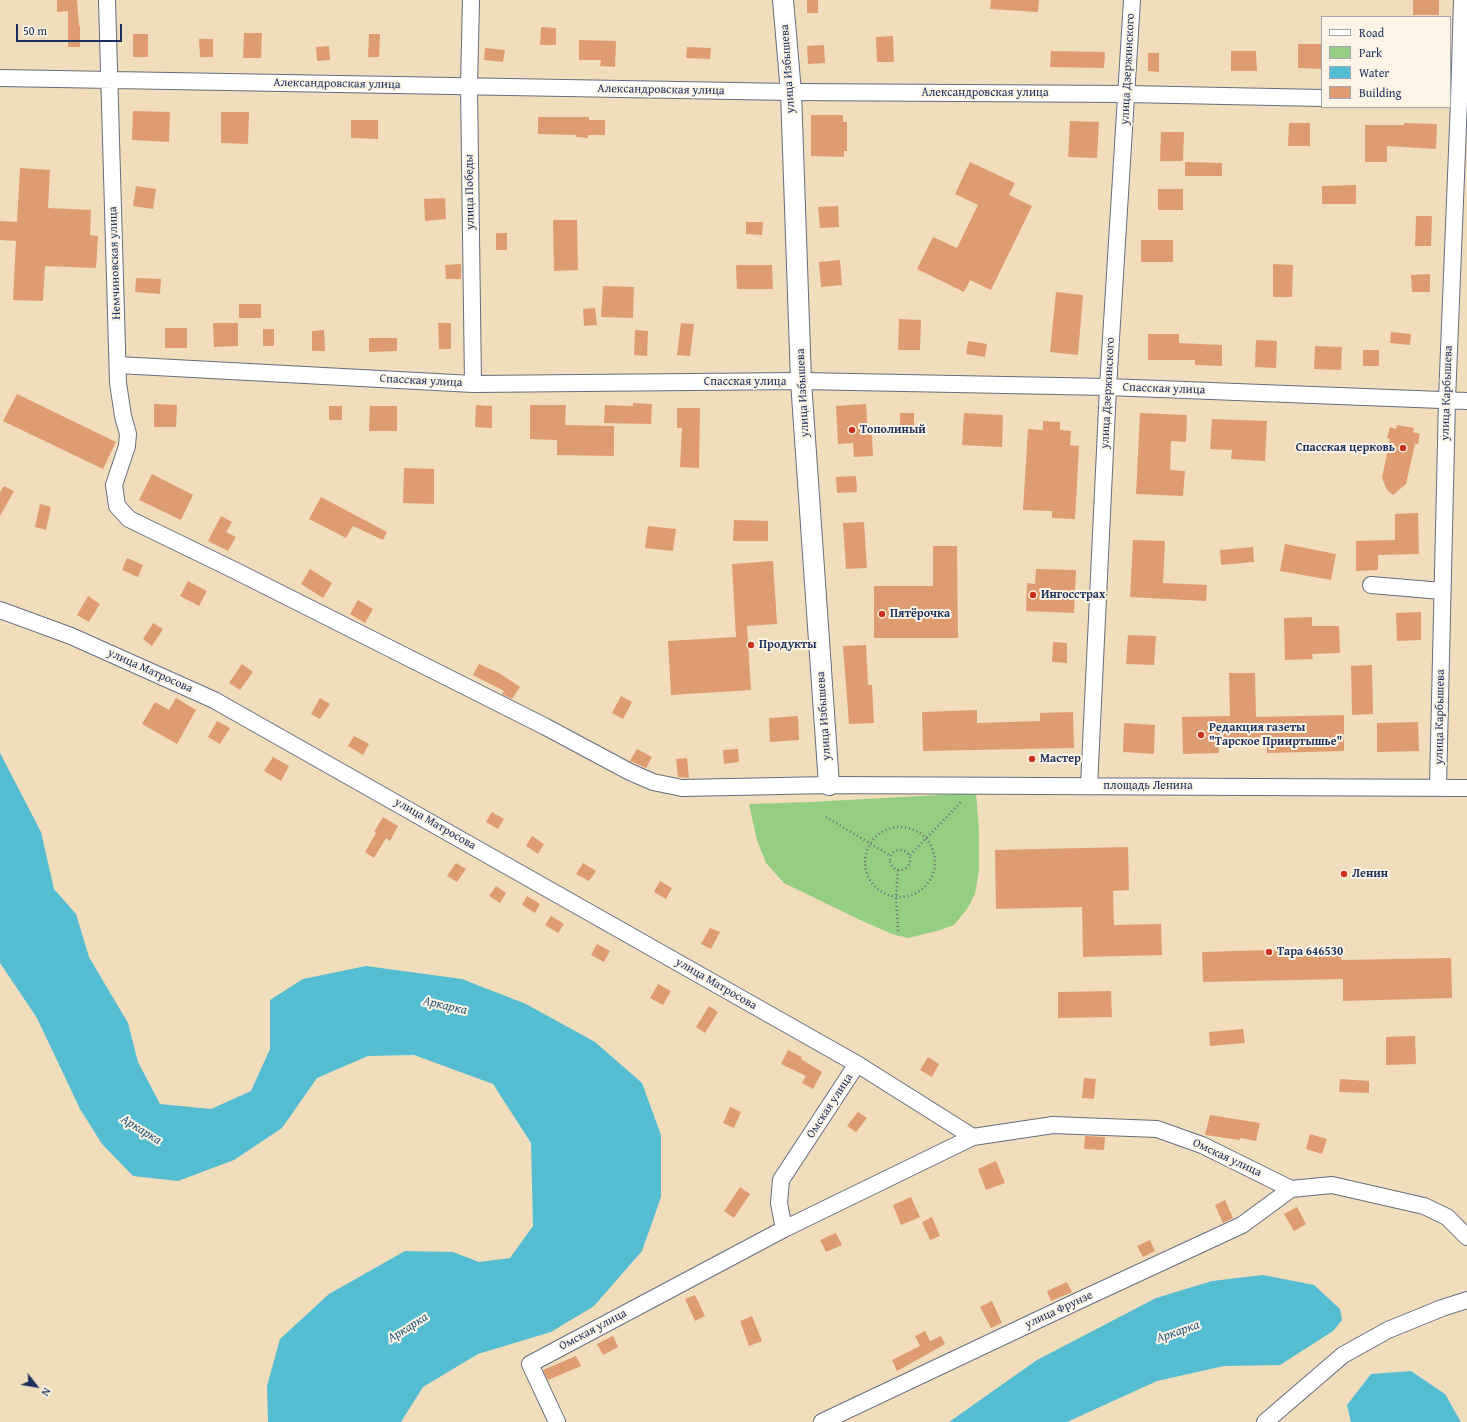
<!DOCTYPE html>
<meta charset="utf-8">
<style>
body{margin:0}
#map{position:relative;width:1467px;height:1422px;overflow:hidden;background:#f1ddbc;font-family:"Gentium Book Plus",serif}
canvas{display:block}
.legend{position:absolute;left:1321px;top:16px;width:130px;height:92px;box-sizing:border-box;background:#fcf5e5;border:1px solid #a2a6af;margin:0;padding:5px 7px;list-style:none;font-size:12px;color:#1b2f5e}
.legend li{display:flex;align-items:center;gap:8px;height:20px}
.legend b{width:20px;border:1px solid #a2a6af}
.north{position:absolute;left:16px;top:1366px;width:40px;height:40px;-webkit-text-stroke:3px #fcf5e5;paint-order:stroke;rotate:121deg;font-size:11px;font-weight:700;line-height:16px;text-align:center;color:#1b2f5e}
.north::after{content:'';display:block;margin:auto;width:14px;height:18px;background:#1b2f5e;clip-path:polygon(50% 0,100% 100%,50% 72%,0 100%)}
.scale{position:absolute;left:16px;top:24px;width:106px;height:18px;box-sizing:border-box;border:2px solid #1b2f5e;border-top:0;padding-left:5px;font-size:12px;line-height:14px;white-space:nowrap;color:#1b2f5e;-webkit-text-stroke:3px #fcf5e5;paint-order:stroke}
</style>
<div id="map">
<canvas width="1467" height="1422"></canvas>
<ul class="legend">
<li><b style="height:5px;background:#fff"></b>Road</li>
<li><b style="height:11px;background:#95ce81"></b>Park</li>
<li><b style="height:11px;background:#54bdd1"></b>Water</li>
<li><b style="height:11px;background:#df9c71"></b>Building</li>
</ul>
<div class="north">N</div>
<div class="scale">50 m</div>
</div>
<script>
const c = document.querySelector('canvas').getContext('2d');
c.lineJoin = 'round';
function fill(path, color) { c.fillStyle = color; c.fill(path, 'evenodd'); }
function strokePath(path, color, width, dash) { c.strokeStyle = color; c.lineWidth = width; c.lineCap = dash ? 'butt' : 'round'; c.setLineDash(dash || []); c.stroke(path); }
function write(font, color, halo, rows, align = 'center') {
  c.font = font + ' "Gentium Book Plus",serif'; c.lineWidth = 4; c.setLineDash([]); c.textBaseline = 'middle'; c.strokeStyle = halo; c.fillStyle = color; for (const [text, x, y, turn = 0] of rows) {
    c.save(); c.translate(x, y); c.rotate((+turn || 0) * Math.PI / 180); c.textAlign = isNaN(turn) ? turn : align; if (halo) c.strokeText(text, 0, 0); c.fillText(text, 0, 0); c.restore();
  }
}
fill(new Path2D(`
 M976,793L979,830V870L975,894L967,909L954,925L937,931L908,938L892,934L858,919L784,883L766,863L757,840L749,804L810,802Z`), '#95ce81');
fill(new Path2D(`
 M0,753L41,832L54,889L76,914L89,957L128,1023L138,1062L160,1104L211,1109L251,1091L270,1049V1000L303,979L366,966L462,979L526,1004L595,1042L642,1083L661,1135V1197L642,1251L594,1306L551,1332L478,1354L423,1387L401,1422H268L267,1386L280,1339L329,1294L405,1251L453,1252L479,1262L510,1258L533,1226L531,1143L493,1084L414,1055L368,1056L317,1078L282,1128L234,1160L178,1181L133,1176L102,1144L80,1109L37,1018L0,963Z
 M1263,1275L1314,1285L1340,1309L1342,1320L1333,1331L1280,1365L1224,1366L1157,1381L1067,1422H949L1037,1360L1156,1298L1212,1281Z
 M1411,1371L1445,1394L1461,1422H1351L1347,1405L1371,1374Z`), '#54bdd1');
fill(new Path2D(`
 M57,0H77L79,26H80V47H68V11L57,12Z
 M807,0H818V13H807Z
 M991,0H1039L1038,12L990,9Z
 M1413,0H1439V15H1413Z
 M541,27L556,28V45H540Z
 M244,33H262L261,58H243Z
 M133,34H148V57H133Z
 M369,34H380L379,57H368Z
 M893,36L894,62H877L876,37Z
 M199,39H213V57H200Z
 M579,40L616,41L615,67L600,66L601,60H579Z
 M1298,44H1322V69L1298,68Z
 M824,45L825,63L808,64L807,46Z
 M329,46L330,60L317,61L316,47Z
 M687,47L711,48L710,59L686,58Z
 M485,48L505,50L503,62L484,60Z
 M1051,51L1105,52L1104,68L1050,67Z
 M1231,51H1256L1257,71H1231Z
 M1148,53H1159V72L1148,71Z
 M133,111L170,112L169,142L132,140Z
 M221,112H249L248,144L221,143Z
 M811,115H843V122H847V151H844V157L811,156Z
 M538,117H589V120H605V135H588V138L576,137V135L538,134Z
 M351,120H378V139L351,138Z
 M1070,121L1099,122L1097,158L1068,157Z
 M1289,123H1310V146H1288Z
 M1404,123L1437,124L1436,149L1387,146V162H1365V125H1404Z
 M1161,132H1184L1183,161H1160Z
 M970,162L1015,183L1009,195L1032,206L991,290L970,280L964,292L917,269L933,237L957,248L978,205L955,194Z
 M1185,162L1222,163V176H1185Z
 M20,168L50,170L48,208L91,210L90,235L98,236L96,268L45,266L43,301L13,300L16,241L0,240V221L17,222Z
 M1356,185V204H1322V186Z
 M136,186L156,189L153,209L133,206Z
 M1158,189H1183V210H1158Z
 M445,198L446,219L425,221L424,199Z
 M838,206L839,227L820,228L818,207Z
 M1416,216H1432L1431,246H1415Z
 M553,220H577L578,270L554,271Z
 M746,222H763L762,235L746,234Z
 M496,233H507V250H496Z
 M1141,240H1173V262H1141Z
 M840,260L842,285L821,287L819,262Z
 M461,264V279H446L445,265Z
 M1273,264L1293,265L1292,297H1273Z
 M736,265H772L773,289H737Z
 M1430,274V292H1412L1411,275Z
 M136,278L161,279L160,294L135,292Z
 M603,286L634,287L633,318L601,317Z
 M1056,292L1083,295L1078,355L1050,352Z
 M239,304H261V318H239Z
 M595,308L597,325L584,326L583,309Z
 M899,319L921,320L920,350H898Z
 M213,323H238V346L214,347Z
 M438,323H451V349H439Z
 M681,323L694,324L690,356L677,355Z
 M165,328H187V348H165Z
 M263,329H274V346H263Z
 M324,330L325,351H312V331Z
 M635,330L648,331L647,356L634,355Z
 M1391,332L1411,334L1410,345L1390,343Z
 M1148,334H1179V343L1222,345V366L1195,365V360H1148Z
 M369,338H397V351L369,352Z
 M1256,340L1277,341L1276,368L1255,367Z
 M968,341L987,344L985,357L966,354Z
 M1315,346L1342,347L1341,370L1314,369Z
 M1363,350H1379V366H1363Z
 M17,394L116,442L103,469L3,421Z
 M633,403L652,404L651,424L604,423L605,405L633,406Z
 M154,404L177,405L176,427H154Z
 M866,404L868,434H872L873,456L854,457L853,443L838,444L836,406Z
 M476,405L492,406V428L475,427Z
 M530,405H566L565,425L614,426V456L557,455V440L530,439Z
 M329,406H342V420H329Z
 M370,406H397V431H369Z
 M677,408H700L699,468L680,467L682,428H677Z
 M900,413H914V432H900Z
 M964,413L1003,415L1002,447L962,445Z
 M1140,413L1187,415L1186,442L1171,441L1170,470L1185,471L1183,496L1136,494Z
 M1212,419L1267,421L1265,461L1231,459L1232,450L1210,449Z
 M1043,421L1060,422V430L1071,431L1070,445L1079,446L1075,519L1052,518V511L1023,510L1028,429L1043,430Z
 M1397,425L1414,428L1413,432L1420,434L1418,444H1415L1406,484L1393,495L1387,490L1382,478L1390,439L1387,438L1390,427L1396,429Z
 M404,468L434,469V504L403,503Z
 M152,474L193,495L181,520L139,500Z
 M856,476L857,492L837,493L836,477Z
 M4,486L14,491L0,516V492Z
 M321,497L387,532L383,540L353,526L346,538L309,519Z
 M40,504L51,507L46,530L35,527Z
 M1418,513L1419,554L1378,555V570L1356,571V541L1395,540V514Z
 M221,516L232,522L226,532L236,537L228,551L208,541Z
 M734,520L768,521V541H733Z
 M864,522L867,568L846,569L843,523Z
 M648,526L676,529L673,551L645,548Z
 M1133,540L1165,541L1163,583L1207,585L1206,601L1130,597Z
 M1285,544L1336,554L1331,580L1280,571Z
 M933,546H957L958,638H874V586H933Z
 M1253,547L1254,562L1221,565L1220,550Z
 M127,558L143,565L138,577L122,570Z
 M773,561L777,624L747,626L751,690L671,695L668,641L736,637L732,564Z
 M310,569L332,583L323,598L301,584Z
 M1036,569L1076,570L1074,613L1026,611L1027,583L1035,584Z
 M188,581L207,591L199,606L180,596Z
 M88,596L100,604L89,622L77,615Z
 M358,600L373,609L365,623L350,614Z
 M1421,612V640L1397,641L1396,613Z
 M1312,617V626H1339L1340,653L1312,654L1313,659L1285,660L1284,618Z
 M153,623L163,629L152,646L143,639Z
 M1128,635L1156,636L1154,665L1126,664Z
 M1053,642L1067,643V663L1052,662Z
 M866,645L868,685H872L874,723L849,724L843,646Z
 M242,664L253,672L240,690L229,683Z
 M479,664L499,673L520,687L512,699L502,694L504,691L473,675Z
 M1372,665L1373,714L1352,715L1351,666Z
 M1229,673H1255L1256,717L1344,715V751L1267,753L1266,738L1218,739L1219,753L1183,754L1182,717L1230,716Z
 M621,696L632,702L623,719L612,713Z
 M176,698L196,710L177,744L142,724L155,702L169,710Z
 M320,698L330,704L320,719L311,714Z
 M977,710V723L1040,721V713L1073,712L1074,748L923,751L922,712Z
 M798,716L799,740L770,742L769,718Z
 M217,721L230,728L220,744L208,737Z
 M1418,722L1419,751L1377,752V723Z
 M1124,723L1155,725L1154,754L1123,752Z
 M354,736L369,744L363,755L348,746Z
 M637,749L652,757L646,768L630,761Z
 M738,749L739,762L724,764L723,750Z
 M273,757L289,766L281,781L264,771Z
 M687,758L689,778L678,777L676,759Z
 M492,812L504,819L498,829L486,822Z
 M383,817L398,826L390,841L386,838L374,858L365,852L376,833L374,832Z
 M532,836L544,844L538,854L526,846Z
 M1128,847L1129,890L1113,891L1114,925L1161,924L1162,955L1083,957L1082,907L996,909L995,850Z
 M456,863L466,869L457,882L447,876Z
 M583,863L596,871L589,881L576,874Z
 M660,881L672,888L666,899L654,892Z
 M496,886L506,893L500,903L489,896Z
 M527,896L540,904L535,913L522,905Z
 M551,916L564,924L558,933L545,925Z
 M710,928L720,932L711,949L701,944Z
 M597,944L610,951L604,962L591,955Z
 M1341,948V960L1451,958L1452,998L1343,1001V979L1203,982L1202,952Z
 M658,984L671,991L663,1005L650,998Z
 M1111,991L1112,1017L1058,1018V992Z
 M709,1006L718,1012L705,1033L696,1027Z
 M1243,1029L1245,1043L1210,1046L1209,1032Z
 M1415,1036L1416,1064L1386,1065V1037Z
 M788,1050L802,1057L801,1059L822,1072L813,1089L802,1083L806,1076L781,1064Z
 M928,1057L939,1064L932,1077L920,1070Z
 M1084,1078L1096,1079L1094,1099L1082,1098Z
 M1340,1079L1369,1081V1093L1339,1092Z
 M730,1107L741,1112L734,1128L723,1123Z
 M858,1112L867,1118L856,1132L847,1126Z
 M1210,1115L1260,1123L1256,1141L1240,1138V1140L1205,1135Z
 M1310,1134L1327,1139L1322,1154L1306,1149Z
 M1085,1136L1105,1137L1104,1150L1084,1149Z
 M996,1161L1005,1183L986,1190L978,1169Z
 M740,1187L750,1194L734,1218L724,1211Z
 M911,1197L920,1217L901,1225L893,1205Z
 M1225,1200L1233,1218L1223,1223L1215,1205Z
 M1297,1207L1306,1224L1294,1231L1284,1214Z
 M932,1217L940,1236L930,1240L922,1222Z
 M836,1233L842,1245L826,1252L820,1240Z
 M1150,1240L1155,1251L1143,1257L1137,1246Z
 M1067,1282L1072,1292L1051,1301L1047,1291Z
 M695,1295L705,1316L695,1321L685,1299Z
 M992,1301L1002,1323L991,1328L980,1307Z
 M752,1316L762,1341L749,1346L740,1321Z
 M925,1331L930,1341L941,1336L945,1344L897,1371L892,1360L920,1346L915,1336Z
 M613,1336L618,1347L603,1355L597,1344Z
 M576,1356L581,1366L548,1380L543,1370Z`), '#df9c71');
const minor = new Path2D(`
 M107,0L118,383L123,416L128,434L127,446L114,485L117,506L129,519L236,571L546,727L630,772L653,782L682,788L829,785L1467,788
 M471,0L469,86L473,384
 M0,78L791,92L1127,94L1322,98
 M118,365L473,384L801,381L1108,387L1467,401
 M1371,585L1442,591
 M0,610L71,636L214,700L857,1064
 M1089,786L1108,387L1132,0
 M1438,787L1447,400L1459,101L1462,0
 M784,1229L779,1203L781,1180L857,1064L973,1137
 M557,1422L530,1364L784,1229L973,1137L1053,1125L1157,1129L1202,1145L1291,1189L1332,1185L1424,1206L1447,1217L1467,1237
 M822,1422L1078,1301L1242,1225L1291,1189
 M1265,1422L1343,1355L1388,1330L1442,1308L1467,1300`);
const major = new Path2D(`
 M783,0L791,92L801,381L829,785`);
strokePath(minor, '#666c7f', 18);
strokePath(major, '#666c7f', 22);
strokePath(new Path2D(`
 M826,817L891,856
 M865 862a35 35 0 1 1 70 0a35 35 0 1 1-70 0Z
 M890 860a10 10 0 1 1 20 0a10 10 0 1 1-20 0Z
 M910,855L961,802
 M898,931L896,897L898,870`), '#666c7f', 2.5, [1, 3]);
strokePath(minor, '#fff', 16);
strokePath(major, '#fff', 20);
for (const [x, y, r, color] of [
 [852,430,4,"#c8321e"],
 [1403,448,4,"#c8321e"],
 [1033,595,4,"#c8321e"],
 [882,614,4,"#c8321e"],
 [751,645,4,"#c8321e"],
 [1201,735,4,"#c8321e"],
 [1032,759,4,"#c8321e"],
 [1344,874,4,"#c8321e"],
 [1269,952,4,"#c8321e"]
]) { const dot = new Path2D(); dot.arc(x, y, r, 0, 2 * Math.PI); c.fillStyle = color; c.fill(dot); strokePath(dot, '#fcf5e5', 1.5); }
write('12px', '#1b2f5e', '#fcf5e5', [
 ["улица Избышева",788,69,-94],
 ["улица Дзержинского",1128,69,-87],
 ["Александровская улица",337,84,1],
 ["Александровская улица",661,90,1],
 ["Александровская улица",985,93],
 ["улица Победы",470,192,-91],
 ["Немчиновская улица",115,263,-92],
 ["Спасская улица",421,381,3],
 ["Спасская улица",745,382],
 ["Спасская улица",1164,389,2],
 ["улица Избышева",803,393,-93],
 ["улица Дзержинского",1108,393,-87],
 ["улица Карбышева",1447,393,-88],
 ["улица Матросова",150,671,24],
 ["улица Избышева",824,716,-94],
 ["улица Карбышева",1440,717,-89],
 ["площадь Ленина",1148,786],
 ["улица Матросова",435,824,30],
 ["улица Матросова",716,984,30],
 ["Омская улица",830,1106,-57],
 ["Омская улица",1227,1158,25],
 ["улица Фрунзе",1059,1310,-25],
 ["Омская улица",593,1330,-28]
]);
write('bold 12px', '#1b2f5e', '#fcf5e5', [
 ["Тополиный",860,430],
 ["Спасская церковь",1395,448,"right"],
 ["Ингосстрах",1041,595],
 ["Пятёрочка",890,614],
 ["Продукты",759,645],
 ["Редакция газеты",1209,728],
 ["\"Тарское Прииртышье\"",1209,742],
 ["Мастер",1040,759],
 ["Ленин",1352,874],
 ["Тара 646530",1277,952]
], 'left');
write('italic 13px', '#2c5a80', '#fcf5e5', [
 ["Аркарка",445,1006,13],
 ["Аркарка",141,1130,32],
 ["Аркарка",408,1328,-32],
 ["Аркарка",1178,1332,-19]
]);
</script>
